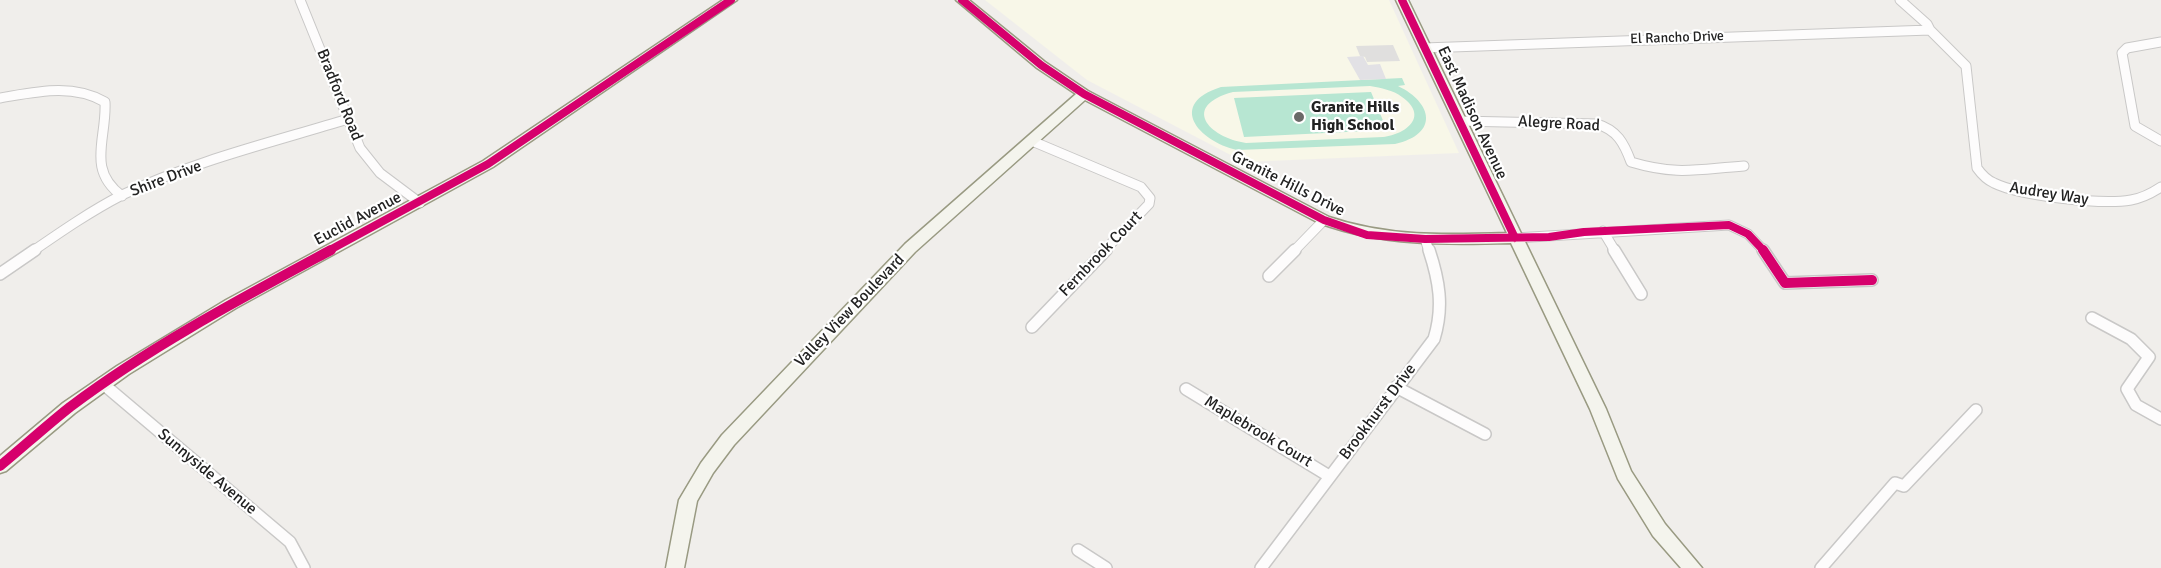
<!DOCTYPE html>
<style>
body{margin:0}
canvas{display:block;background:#f0eeeb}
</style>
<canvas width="2161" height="568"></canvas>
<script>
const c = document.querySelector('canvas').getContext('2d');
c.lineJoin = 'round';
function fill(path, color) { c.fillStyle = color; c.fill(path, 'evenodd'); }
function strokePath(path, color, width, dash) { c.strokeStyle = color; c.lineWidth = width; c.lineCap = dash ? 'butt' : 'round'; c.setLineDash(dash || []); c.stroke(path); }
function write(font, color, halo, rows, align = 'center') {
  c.font = font + ' Signika,sans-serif'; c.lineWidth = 4.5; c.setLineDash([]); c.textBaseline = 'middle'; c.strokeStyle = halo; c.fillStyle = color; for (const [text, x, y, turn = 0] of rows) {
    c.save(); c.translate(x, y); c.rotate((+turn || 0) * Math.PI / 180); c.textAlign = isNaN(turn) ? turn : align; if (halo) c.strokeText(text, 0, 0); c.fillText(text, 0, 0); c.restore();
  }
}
fill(new Path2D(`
 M985,0H1389L1459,153L1244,162L1087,80Z`), '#f8f7e8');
fill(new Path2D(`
 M1402,78L1405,85L1398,86C1433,103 1439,134 1395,144L1237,150C1198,141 1167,104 1221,87ZM1370,86C1381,88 1393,90 1402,97C1429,116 1407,134 1383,137L1246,143C1208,137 1181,106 1233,92Z
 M1371,92L1387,130L1244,137L1234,98Z`), '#b7e6d2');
fill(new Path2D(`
 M1393,45L1400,61L1367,62L1365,57L1360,56L1356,46Z`), '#e0dfde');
fill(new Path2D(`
 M1363,56L1368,65L1380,64L1386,79L1360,80L1347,57Z`), '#e2e1e5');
const streetFar1 = new Path2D(`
 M300,0L360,148L380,173L420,203
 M1900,0L1927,24L1930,30L1966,66L1977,168C1982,175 1987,180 1994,183C2020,196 2102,205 2131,200C2143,198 2152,193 2161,187
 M2161,42L2127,48L2122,53L2135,126L2161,141
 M1424,48L1930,30
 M0,98C36,92 72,83 105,102C107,139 86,169 122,196
 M1459,121L1597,124C1617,130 1624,143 1631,162C1678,176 1698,169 1744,166
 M1032,141L1141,187L1150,198L1149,204L1104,251
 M1603,231L1615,251
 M1515,238L1729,225L1748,234L1764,251
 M1425,239L1429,251
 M33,251C62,231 91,211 122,195C194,161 273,142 348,119
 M1294,251L1324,220`);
const street = new Path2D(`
 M1614,250L1641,294
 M1763,250L1785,283L1872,280
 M0,274L35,250
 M1269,276L1295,250
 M2092,318L2131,339L2149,357L2127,389L2136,405L2161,419
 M1032,327L1106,250
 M102,383L290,542L304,568
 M1396,387L1485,434
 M1186,389L1329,476
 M1078,550L1106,568
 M1261,568L1434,339C1444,307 1439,280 1429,250
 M1821,568L1895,483L1904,486L1976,410`);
const secondary = new Path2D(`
 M723,0H737L493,167L236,308L129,374L75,413L6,471L0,473V456L63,403L117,366L226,300L483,161Z
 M956,0H969L1045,62L1088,91L1329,217C1387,237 1446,235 1507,233L1396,0H1408L1606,409L1631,471L1665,524L1702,568H1681L1653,536L1618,479L1590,409L1511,243C1445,245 1382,246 1319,223L1085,100L915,252L734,445L713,473L697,501L684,568H666L679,500L701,463L722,435L905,244L1076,94L1037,68Z`);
strokePath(streetFar1, '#c9c8c7', 11);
strokePath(street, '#c9c8c7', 14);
strokePath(secondary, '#999a82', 3);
strokePath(streetFar1, '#fdfcfc', 9);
strokePath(street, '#fdfcfc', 11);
fill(secondary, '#f4f4ed');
strokePath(new Path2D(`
 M962,0L1041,65L1084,94L1324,220L1367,235L1425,239L1549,237L1584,232L1729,225L1748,234L1764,251
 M1402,0L1515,238
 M328,251L488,164L731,0`), '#d6006c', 8);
strokePath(new Path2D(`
 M1763,250L1785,283L1872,280
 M0,466C23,447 46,426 70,407C151,346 242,298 331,250`), '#d6006c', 10);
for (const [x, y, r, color] of [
 [1299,117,6,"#6a6968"]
]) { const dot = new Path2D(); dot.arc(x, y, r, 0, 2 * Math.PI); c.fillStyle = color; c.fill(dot); strokePath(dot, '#fff', 2); }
write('14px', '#222', '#fff', [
 ["El Rancho Drive",1677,38,-2]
]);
write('16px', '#222', '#fff', [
 ["Bradford Road",339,95,68],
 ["East Madison Avenue",1472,113,65],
 ["Alegre Road",1559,124,3],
 ["Shire Drive",166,179,-21],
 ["Granite Hills Drive",1288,184,27],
 ["Audrey Way",2049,194,9],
 ["Euclid Avenue",358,219,-28],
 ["Fernbrook Court",1101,254,-46],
 ["Valley View Boulevard",850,311,-46],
 ["Brookhurst Drive",1378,412,-53],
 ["Maplebrook Court",1258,432,31],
 ["Sunnyside Avenue",207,472,40]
]);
write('bold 16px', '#222', '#fff', [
 ["Granite Hills",1311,108],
 ["High School",1311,126]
], 'left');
</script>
